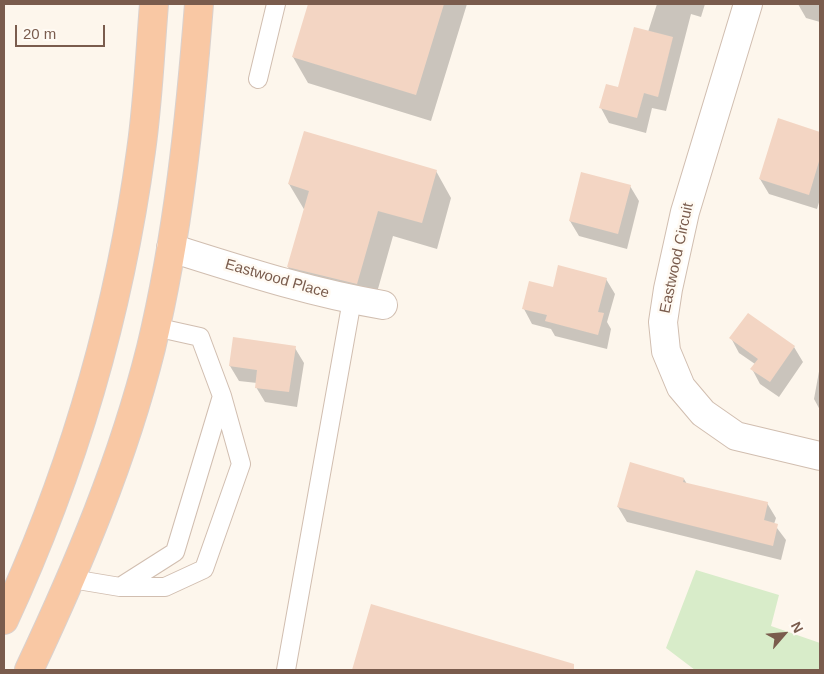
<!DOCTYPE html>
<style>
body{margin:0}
#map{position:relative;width:824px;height:674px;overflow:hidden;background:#fdf6ec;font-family:Helvetica,sans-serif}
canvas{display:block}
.frame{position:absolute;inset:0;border:5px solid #7a5c4d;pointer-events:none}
.north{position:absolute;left:759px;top:609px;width:50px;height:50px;-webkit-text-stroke:4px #fffaf3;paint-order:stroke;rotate:63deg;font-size:14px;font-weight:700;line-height:20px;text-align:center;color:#7a5c4d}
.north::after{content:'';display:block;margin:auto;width:18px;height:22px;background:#7a5c4d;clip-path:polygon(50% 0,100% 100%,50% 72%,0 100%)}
.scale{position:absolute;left:15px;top:25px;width:90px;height:22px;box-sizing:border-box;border:2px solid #7a5c4d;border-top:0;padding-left:6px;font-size:15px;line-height:18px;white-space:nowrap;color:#7a5c4d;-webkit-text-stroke:4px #fffaf3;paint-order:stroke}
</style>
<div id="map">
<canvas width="824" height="674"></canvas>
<div class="frame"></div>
<div class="north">N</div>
<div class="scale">20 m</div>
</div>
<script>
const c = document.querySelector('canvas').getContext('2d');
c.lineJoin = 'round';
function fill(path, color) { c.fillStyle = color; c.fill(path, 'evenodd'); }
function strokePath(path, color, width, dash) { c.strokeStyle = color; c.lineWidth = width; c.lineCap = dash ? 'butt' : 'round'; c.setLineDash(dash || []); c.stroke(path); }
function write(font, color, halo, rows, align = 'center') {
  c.font = font + ' Helvetica,sans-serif'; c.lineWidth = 5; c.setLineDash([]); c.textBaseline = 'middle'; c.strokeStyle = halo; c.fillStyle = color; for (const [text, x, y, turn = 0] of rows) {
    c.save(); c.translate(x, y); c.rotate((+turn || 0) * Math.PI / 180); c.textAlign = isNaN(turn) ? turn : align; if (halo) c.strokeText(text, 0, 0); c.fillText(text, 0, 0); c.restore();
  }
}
fill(new Path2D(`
 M696,570L779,595L771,626L820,643V670H695L666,648Z`), '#d8ecc9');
fill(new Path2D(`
 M309,4H467L431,121L308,83L293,57Z
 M657,4H705L701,17L691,14L666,111L652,108L646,133L609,123L601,108L619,89L648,32Z
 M798,4H820V22L806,18Z
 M779,120L820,133V199L817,209L769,194L760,179Z
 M436,171L451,198L437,249L393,236L372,310L304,293L288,267L305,211L289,184Z
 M630,186L639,201L627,249L579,236L570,221Z
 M606,279L615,294L607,322L611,329L607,349L555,336L551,329L532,324L524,309L554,288Z
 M748,314L794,347L803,362L779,397L760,384L752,369L755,364L739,353L731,338Z
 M295,348L304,363L297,407L265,402L256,387L257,383L239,381L230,366Z
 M820,366V410L814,399Z
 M684,479L687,484L767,503L776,518L774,524L786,540L781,560L627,522L618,507Z
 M372,605L544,656L552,670H353Z`), '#0003');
fill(new Path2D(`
 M308,4H444L416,95L292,57Z
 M634,27L673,37L658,97L644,93L637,118L599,108L606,84L618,87Z
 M778,118L820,132V158L809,195L759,179Z
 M304,131L437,170L422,223L378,211L357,284L287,267L309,191L288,184Z
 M581,172L631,185L618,234L569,221Z
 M558,265L607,278L598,312L604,313L598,335L545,321L547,315L522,309L529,281L553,287Z
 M748,313L795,346L770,382L750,369L758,359L729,338Z
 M233,337L296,346L289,392L255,388L257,370L229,366Z
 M630,462L684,478L683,482L768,502L764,520L778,524L773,546L617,507Z
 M371,604L574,664V670H352Z`), '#f3d5c3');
const service = new Path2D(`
 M258,79L276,4
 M72,579L120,587L175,552L222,396L200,337L155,327
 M120,587H165L204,569L241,464L222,396
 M286,670L352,300`);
const minor = new Path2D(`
 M748,4L685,212L668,289L663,322L666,351L681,387L703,413L736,436L820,456
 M171,248C241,270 311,293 383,305`);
const trunk = new Path2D(`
 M4,620C73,471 119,313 141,151C148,102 150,53 154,4
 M29,670C78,566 123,460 151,348C178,235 190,120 199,4`);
strokePath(service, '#d1beb0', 20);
strokePath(minor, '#d1beb0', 30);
strokePath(trunk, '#dad1cd', 30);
strokePath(service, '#fff', 18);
strokePath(minor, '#fff', 28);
strokePath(trunk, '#f9c8a4', 28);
write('15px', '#7a5c4d', '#fffaf3', [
 ["Eastwood Circuit",677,258,-78],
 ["Eastwood Place",277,279,16]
]);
</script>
